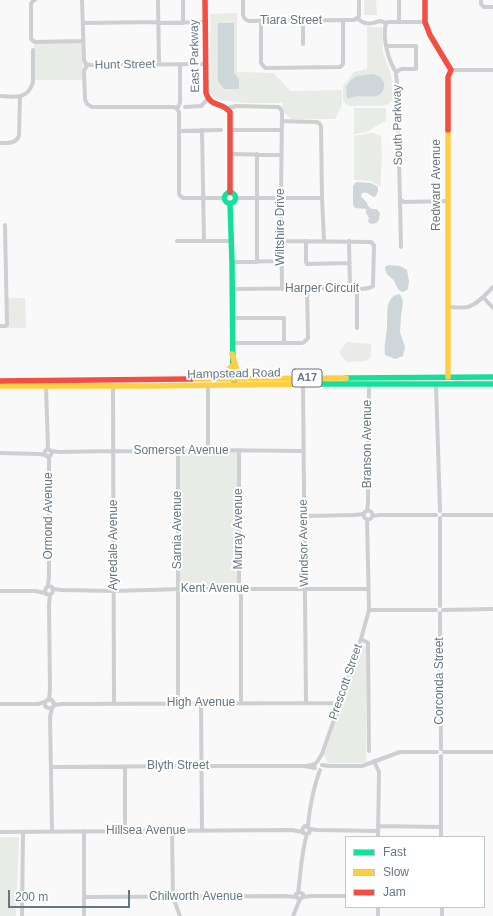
<!DOCTYPE html>
<style>
body{margin:0}
#map{position:relative;width:493px;height:916px;overflow:hidden;background:#f9f9f9;font-family:Arial,sans-serif}
canvas{display:block}
.legend{position:absolute;left:345px;top:836px;width:140px;height:72px;box-sizing:border-box;background:#fff;border:1px solid #c1c8cd;margin:0;padding:5px 7px;list-style:none;font-size:12px;color:#657683}
.legend li{display:flex;align-items:center;gap:8px;height:20px}
.legend b{width:20px;border:1px solid #c1c8cd}
.scale{position:absolute;left:8px;top:890px;width:122px;height:18px;box-sizing:border-box;border:2px solid #657683;border-top:0;padding-left:5px;font-size:12px;line-height:14px;white-space:nowrap;color:#657683;-webkit-text-stroke:3px #fff;paint-order:stroke}
</style>
<div id="map">
<canvas width="493" height="916"></canvas>
<ul class="legend">
<li><b style="height:5px;background:#16e098"></b>Fast</li>
<li><b style="height:5px;background:#ffcf43"></b>Slow</li>
<li><b style="height:5px;background:#f24e42"></b>Jam</li>
</ul>
<div class="scale">200 m</div>
</div>
<script>
const c = document.querySelector('canvas').getContext('2d');
c.lineJoin = 'round';
function fill(path, color) { c.fillStyle = color; c.fill(path, 'evenodd'); }
function strokePath(path, color, width, dash) { c.strokeStyle = color; c.lineWidth = width; c.lineCap = dash ? 'butt' : 'round'; c.setLineDash(dash || []); c.stroke(path); }
function write(font, color, halo, rows, align = 'center') {
  c.font = font + ' Arial,sans-serif'; c.lineWidth = 4; c.setLineDash([]); c.textBaseline = 'middle'; c.strokeStyle = halo; c.fillStyle = color; for (const [text, x, y, turn = 0] of rows) {
    c.save(); c.translate(x, y); c.rotate((+turn || 0) * Math.PI / 180); c.textAlign = isNaN(turn) ? turn : align; if (halo) c.strokeText(text, 0, 0); c.fillText(text, 0, 0); c.restore();
  }
}
fill(new Path2D(`
 M364,0H376L377,15H364Z
 M237,13V72L274,73L290,91L342,90V105L335,119H291L283,111L282,103H246L217,100L211,93L210,14Z
 M367,27H382L383,52L391,75L393,99L388,104L381,106H349L343,102V86L354,72L367,69Z
 M84,42L82,80H35L34,43Z
 M354,108H386V121L366,132L354,134Z
 M373,133L381,136L382,159L381,170V187L371,181L354,180V136Z
 M8,298H25L26,328H8Z
 M347,342L371,344V357L366,361L346,362L339,352Z
 M239,451V589H178V452Z
 M363,645L365,646L366,649V762L361,763H328L324,755L361,647Z
 M0,837H19L16,916H0Z`), '#e8ebe6');
fill(new Path2D(`
 M218,23H234V73L239,79V89H224L218,81Z
 M373,74C376,75 379,76 381,78C387,84 384,94 376,96C367,98 357,94 348,99L347,98L346,87L351,80L357,76Z
 M356,182L371,183L378,187V191L376,196L374,197C369,195 368,191 362,193C359,198 364,198 367,203C367,204 368,206 369,207L372,209H377L380,213L379,220L376,223L372,224L369,223L368,221L369,218L366,213V209L355,208L353,205V186Z
 M388,265L400,266L407,270L409,281L408,289L404,292L400,291C397,288 396,285 394,281C390,275 386,277 385,267Z
 M399,294L401,296L403,302L401,317L400,332L405,347L403,356L395,359L385,355C384,344 386,338 387,327C388,316 384,297 399,294Z`), '#ced6d9');
strokePath(new Path2D(`
 M35,0L33,1L31,4V38L32,40L35,42L83,41
 M82,0L84,60L86,64L90,65L206,64
 M158,0L159,64
 M183,0V23
 M243,0V15L245,19L249,21L343,20H354L357,18
 M399,0V22
 M481,0V4L484,7H493
 M357,18C366,26 370,24 380,21L386,23L389,22H425
 M357,18L359,16V0
 M261,21V63L265,68L340,67L343,64V20
 M303,21V44
 M83,23L159,22
 M159,23L205,22
 M386,23C382,37 388,60 396,72
 M386,46H416V69H401L396,72V75L397,82L400,199L404,202L448,201
 M87,65L84,71L85,99L87,104L92,107H174L177,109L179,112V194L181,197L184,198H225
 M451,70H493
 M0,96C15,97 28,100 33,82V50
 M185,107L201,106L208,99
 M228,108L236,106L278,107L280,108L282,112L281,198L282,289
 M177,109L180,103V64
 M282,121L316,122L319,123L321,126L322,198L324,240
 M202,130L204,241
 M230,130H281
 M179,131L221,130
 M0,143C8,143 15,144 19,136L20,97
 M230,154L281,155
 M257,154V262
 M236,198H322
 M400,200L401,247
 M177,241H231
 M306,241V262L307,264L350,263
 M349,241L350,288
 M232,262L281,261
 M232,289C269,289 306,288 343,288C351,288 367,291 373,286L374,245L371,242L282,241
 M483,297L493,308
 M448,307C454,307 462,308 468,307C478,304 486,294 493,287
 M232,318H284V343
 M0,326H6L7,325L5,225
 M357,328V289
 M232,343H302L304,342L308,338L307,288
 M303,384L306,703
 M436,385L440,511
 M46,386L48,449
 M113,386L114,703
 M44.5 453a3.5 3.5 0 1 1 7 0a3.5 3.5 0 1 1-7 0Z
 M208,450V385
 M51,451L59,452L114,451L178,452L208,450L303,451
 M239,451V589L241,596V703
 M0,453L39,454L46,455
 M363.5 515a4.5 4.5 0 1 1 9 0a4.5 4.5 0 1 1-9 0Z
 M367,511L368,503L369,385
 M443,515H493
 M304,516L354,515L364,514
 M372,516L380,515H436
 M440,518V606
 M48,586L49,576V456
 M53,589L62,590L114,591L181,589H368
 M0,591H35L45,593
 M369,610H436
 M443,610L493,609
 M440,613L441,749
 M361,639L368,643V646L369,751
 M49,700L50,689L49,604L50,595L52,593L53,591L52,587L48,586L46,588L45,592L46,594L50,595
 M178,703V452
 M201,703L202,831
 M0,704H38L45,702
 M54,705L62,704L340,703
 M52,708H48L45,706V702L47,700H52L54,704L53,707L52,708L50,717L52,831
 M444,752H493
 M374,761L379,772L378,837
 M317,762L322,754L341,700L361,639L369,610L367,519
 M322,765L329,766H362L400,752H437
 M307,766L315,764
 M51,767L201,766H304L315,768
 M125,767V831
 M378,826L440,827
 M308,827C309,810 314,786 320,770
 M310,829L317,830L378,831
 M84,831V916
 M172,831L173,897L180,916
 M0,832L292,830L303,832
 M441,837V756
 M298,893C301,873 301,853 307,834L309,833L310,830L308,827L305,826L303,828L302,831L303,833L307,834
 M84,897L284,896L296,897
 M303,897L311,896H346
 M378,907V916
 M442,907V916
 M22,916L23,832
 M293,916L300,899L303,897V894L299,892L296,894C296,897 297,899 300,899`), '#cecfd0', 4);
strokePath(new Path2D(`
 M224.5 198a5.5 5.5 0 1 1 11 0a5.5 5.5 0 1 1-11 0Z
 M230,203L232,262L233,379L234,381H235
 M346,378L493,377
 M313,384H493`), '#16e098', 5.5);
strokePath(new Path2D(`
 M448,130V377
 M232,354L237,371L245,379
 M191,379L346,378
 M211,379L227,371L232,366
 M0,386H145L313,384`), '#ffcf43', 5.5);
strokePath(new Path2D(`
 M205,0L206,93C211,108 221,101 230,112V192
 M425,0V22L430,35L451,70L448,77V130
 M0,381L191,379`), '#f24e42', 5.5);
for (const [x, y, w] of [
 [307,378,30]
]) { const box = new Path2D(); box.roundRect(x - w / 2, y - 9, w, 18, 3); c.fillStyle = '#fff'; c.fill(box); strokePath(box, '#657683', 1); }
write('bold 11px', '#657683', null, [
 ["A17",307,378]
]);
write('12px', '#657683', '#fff', [
 ["Tiara Street",291,21],
 ["East Parkway",195,56,-91],
 ["Hunt Street",125,65,-1],
 ["South Parkway",398,125,-91],
 ["Redward Avenue",437,185,-90],
 ["Wiltshire Drive",281,227,-90],
 ["Harper Circuit",322,289],
 ["Hampstead Road",234,374,-1],
 ["Branson Avenue",368,444,-90],
 ["Somerset Avenue",181,451],
 ["Ormond Avenue",49,516,-90],
 ["Murray Avenue",239,529,-90],
 ["Sarnia Avenue",178,530,-90],
 ["Windsor Avenue",304,543,-91],
 ["Ayredale Avenue",114,545,-90],
 ["Kent Avenue",215,589],
 ["Corconda Street",440,681,-90],
 ["Prescott Street",346,682,-71],
 ["High Avenue",201,703],
 ["Blyth Street",178,766],
 ["Hillsea Avenue",146,831],
 ["Chilworth Avenue",196,897]
]);
</script>
